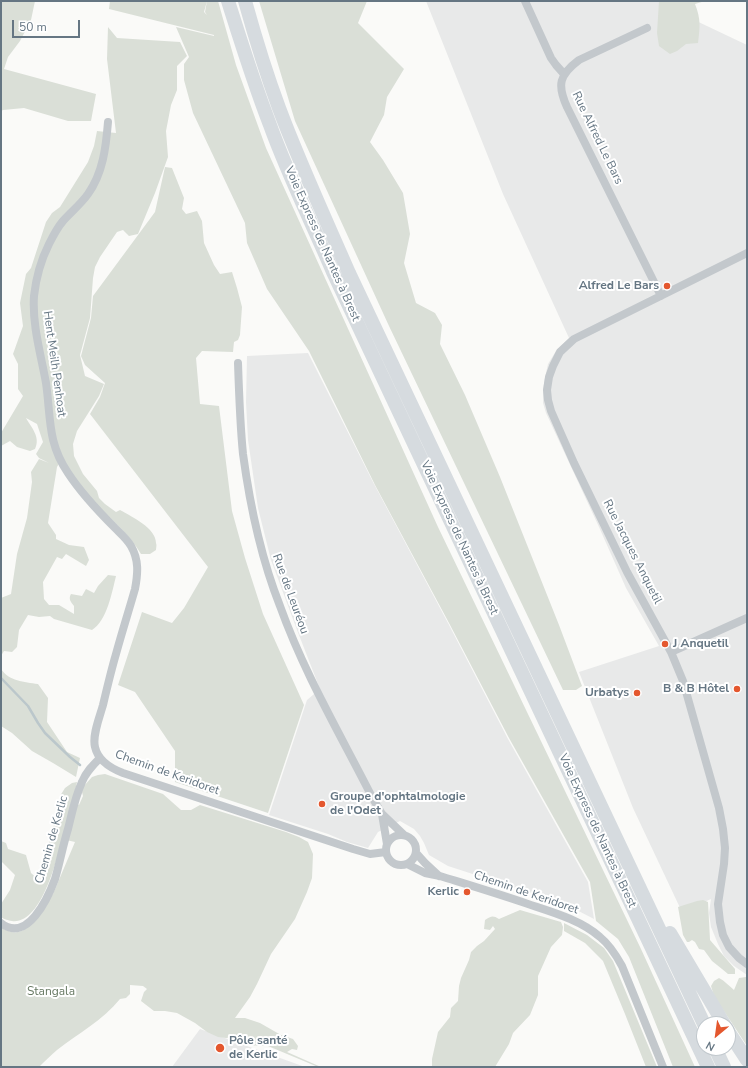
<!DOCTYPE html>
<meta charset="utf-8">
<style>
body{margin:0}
#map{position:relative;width:748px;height:1068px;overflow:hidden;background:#fafaf8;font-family:"Nunito Sans",sans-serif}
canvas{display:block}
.frame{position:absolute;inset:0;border:2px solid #657683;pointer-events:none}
.north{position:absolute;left:696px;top:1016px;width:40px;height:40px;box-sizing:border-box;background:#fff;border:1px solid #c1c8cd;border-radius:50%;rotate:209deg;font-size:11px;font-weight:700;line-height:16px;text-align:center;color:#657683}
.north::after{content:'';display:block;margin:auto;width:14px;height:18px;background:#e4572e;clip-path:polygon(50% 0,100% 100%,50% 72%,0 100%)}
.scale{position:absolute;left:12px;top:20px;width:68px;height:18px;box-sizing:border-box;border:2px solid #657683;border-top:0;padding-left:5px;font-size:12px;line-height:14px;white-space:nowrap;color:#657683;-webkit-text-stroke:3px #fff;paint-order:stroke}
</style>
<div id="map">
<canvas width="748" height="1068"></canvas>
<div class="frame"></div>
<div class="north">N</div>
<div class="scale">50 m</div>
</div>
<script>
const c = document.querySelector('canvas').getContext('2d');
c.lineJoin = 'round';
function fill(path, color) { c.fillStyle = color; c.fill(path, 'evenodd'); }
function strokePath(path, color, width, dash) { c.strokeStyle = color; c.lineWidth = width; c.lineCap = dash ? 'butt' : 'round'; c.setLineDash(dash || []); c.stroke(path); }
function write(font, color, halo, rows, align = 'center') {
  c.font = font + ' "Nunito Sans",sans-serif'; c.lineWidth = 4; c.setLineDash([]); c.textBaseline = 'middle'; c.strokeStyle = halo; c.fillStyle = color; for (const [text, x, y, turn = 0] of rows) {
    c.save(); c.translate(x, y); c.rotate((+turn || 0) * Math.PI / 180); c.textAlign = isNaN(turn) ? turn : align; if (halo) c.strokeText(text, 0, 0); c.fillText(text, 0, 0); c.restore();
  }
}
fill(new Path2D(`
 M426,1H682L688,17L747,45V975L734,966L724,956L718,944L711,927L709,913L711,899L682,912L633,808L579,672L659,646L626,588L599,527L546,413L543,403V390L545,377L548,364L556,351L569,338L503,194Z
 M308,353L374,484L448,623L508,739L588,882L594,919L565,904L448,866L429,855L424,843L420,836L414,829L400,821L378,832L368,848L347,842L328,834L269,815L307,700L320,689L297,630L271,560L258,508L248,440L246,402L247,356Z
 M200,1029L305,1067H172Z`), '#e8e9e9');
fill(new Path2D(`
 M1,1H35L31,20L20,41L8,57L4,69L96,94L91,121H68L24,108L3,110L1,111Z
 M110,1H207L204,12L207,15L205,12L207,1H218L236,65L266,148L438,527L641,949L695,1067H673L629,957L618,939L596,921L590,882L509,738L449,623L375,485L309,351L267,289L247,243L245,223L193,113L184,80V64L189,57L176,27L214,36V35L109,9Z
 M259,1H367L358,23L404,69L387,97L384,115L370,142L383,160L403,193L410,234L404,263L416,303L435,313L442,325L440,344L465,395L500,477L559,625L582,686L576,690H563L389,326L295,121Z
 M659,1H705L695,4C701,19 700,27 698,43L686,44L677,51L670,54L659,46L657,33Z
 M108,27L117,38L180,42L187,56L177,66V90L171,105L166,131L168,157L155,193L138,234L129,236L123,230L117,232L100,257L95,267L93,278L90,318L80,355L85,376L104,384L99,396L77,431L73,444L74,456L83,474L97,491L99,498L105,504L116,512L120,510C132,517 156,528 156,543C157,545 156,548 156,550L150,554H141C130,535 115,523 100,508C86,493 73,477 61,460L57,467L48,523L56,535V539L69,545L84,547L89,560L86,566L66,554L62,559L57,557L43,582L44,599L49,605H59L74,614V606C71,602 68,599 71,594L82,596L86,589L94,593L98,586L108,575L116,576C112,592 107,621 92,630L54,619L50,616L39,617L28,615L19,630L17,647L12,652L4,651L1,656V598L11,594L17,554L27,518L32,482L31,472L39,459L49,463L39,458L36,454L43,442L37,424L26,418C31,427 41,437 35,449L30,451L17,447L10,441L1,446V433L23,396L18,389V364L13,354L23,326L20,303L26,274L31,268L46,222L52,213L60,207L88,162L94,146L97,131L116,133L107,59Z
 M165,167L172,168L184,198L182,209L186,214L197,211L202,221L204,243L214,265L220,274L232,272L237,288L242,307L240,335L238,340L234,342L233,352L202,351L196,358L200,404L219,406L232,511L245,558L263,614L304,705L268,813L175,782V751L135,692L118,685L142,612L172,623L184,608L208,567L90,414L100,397L105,383L85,365L81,356L91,318L93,296L155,212Z
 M1,669C9,681 24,682 38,684L48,698L47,722L67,752L80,758L76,777L53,763L32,751L12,733L1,726Z
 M105,774L163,794L181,810H191L200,805L286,832L299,837L308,842L313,854L312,878L307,892L295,919L271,954L257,984L250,997L235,1018H245L260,1023L281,1035L293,1039L298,1046L297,1050L292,1049L287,1052L321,1067H318L268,1046L243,1045L236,1037L226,1038L218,1037L207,1032L195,1023L177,1013L165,1011H154L141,1001L144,992L147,989L143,986L130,985V994L126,998L120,999C103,1020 79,1033 57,1050C51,1055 45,1061 39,1067H1V927C27,946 39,910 53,894L75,842L62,839C57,859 41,925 12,921C8,920 5,920 1,917V904L10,890L15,875L1,861V841L6,843L8,849L26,855L31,873L40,881L46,860L49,842L57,814L60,796L65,788L72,783L77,782L73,800L79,805L83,796L82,792L83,787L92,777L98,775Z
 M703,900L708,902L710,940L735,969V974H728L722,969L712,961L704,950L699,949L695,942L692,940L689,942H687L683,935L678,907L697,901Z
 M520,910L561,922L563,927L562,935L551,947L538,976V995L530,1015L513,1033L509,1044L495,1067H432V1059L438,1032L450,1017L451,1008L458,1001L459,986L461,978L469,960L471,952L477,946L484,941L495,929L493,926L490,930L484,929L485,920C491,916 493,915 499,919Z
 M564,923L587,935L604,948L613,961L657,1067H646L625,1014L603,961L585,943L564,931Z
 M746,977H747V1046L714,996L711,986L714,981L719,978C725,981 729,986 734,990L739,978Z`), '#dadfd7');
strokePath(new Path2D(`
 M1,678L28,706L38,723L45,733L70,757L80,765`), '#bbc7cb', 2.5);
strokePath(new Path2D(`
 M525,1L551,58L556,65L564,74
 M647,28L579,60C559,75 557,85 567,107L661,296
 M108,122C106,147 103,173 88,194C81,204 71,212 63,221C57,228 53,236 49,244C41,260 36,278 34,296C32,325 41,355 46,383C51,417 47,442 68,473C81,493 98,511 115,528C121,534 127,539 131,546C139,560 138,573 135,589C129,610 122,632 116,654C111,671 107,688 103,705C100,716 92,735 95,747C98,761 110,768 123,773L353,849L370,854L386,852
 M747,253L574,339L560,352L553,366L549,377L547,390L548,400L551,411L574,463L627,572L671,652L683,681L719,808L723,829L725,848L724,864L718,904L720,922L723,935L729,947L739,958L747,964
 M238,363C239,393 240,424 243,454C250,506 261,558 280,606C304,673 340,734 372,797L382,814L404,835
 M671,652L747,618
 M382,814L387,844
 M386 850a15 15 0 1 1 30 0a15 15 0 1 1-30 0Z
 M416,853L425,863L439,876
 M407,864L425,873L440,876C469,885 499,894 528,904C552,912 581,920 600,937C610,945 616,955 622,966L663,1067
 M1,923C27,944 48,898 55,879C60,862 63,845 68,829C72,813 75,797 82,782C86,772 93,765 100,758`), '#c3c8cc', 8);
strokePath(new Path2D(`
 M228,1C241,42 254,84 270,125C288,175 312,223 333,272L708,1067
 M245,1C255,37 266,73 279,108C300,164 325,218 349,273L704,1024
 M670,933L724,1024
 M728,1031L747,1060
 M715,1048L724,1067`), '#d6dbdf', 14);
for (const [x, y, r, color] of [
 [667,286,4,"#e4572e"],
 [665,644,4,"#e4572e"],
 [737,689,4,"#e4572e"],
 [637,693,4,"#e4572e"],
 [322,804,4,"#e4572e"],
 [467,892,4,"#e4572e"],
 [220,1048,5,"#e4572e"]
]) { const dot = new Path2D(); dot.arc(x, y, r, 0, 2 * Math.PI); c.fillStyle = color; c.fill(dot); strokePath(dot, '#fff', 1.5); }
write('12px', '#657683', '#fff', [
 ["Rue Alfred Le Bars",597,138,64],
 ["Voie Express de Nantes à Brest",322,244,66],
 ["Hent Meilh Penhoat",54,364,82],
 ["Voie Express de Nantes à Brest",459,538,65],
 ["Rue Jacques Anquetil",632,552,63],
 ["Rue de Leuréou",290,594,70],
 ["Chemin de Keridoret",167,773,20],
 ["Voie Express de Nantes à Brest",597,831,65],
 ["Chemin de Kerlic",52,840,-74],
 ["Chemin de Keridoret",526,893,19]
]);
write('bold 12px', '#657683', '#fff', [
 ["Alfred Le Bars",659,286],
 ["J Anquetil",673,644,"left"],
 ["B & B Hôtel",729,689],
 ["Urbatys",629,693],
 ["Groupe d'ophtalmologie",330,797,"left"],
 ["de l'Odet",330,811,"left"],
 ["Kerlic",459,892],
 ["Pôle santé",229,1041,"left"],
 ["de Kerlic",229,1055,"left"]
], 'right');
write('12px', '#687a64', '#fff', [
 ["Stangala",51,992]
]);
</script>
